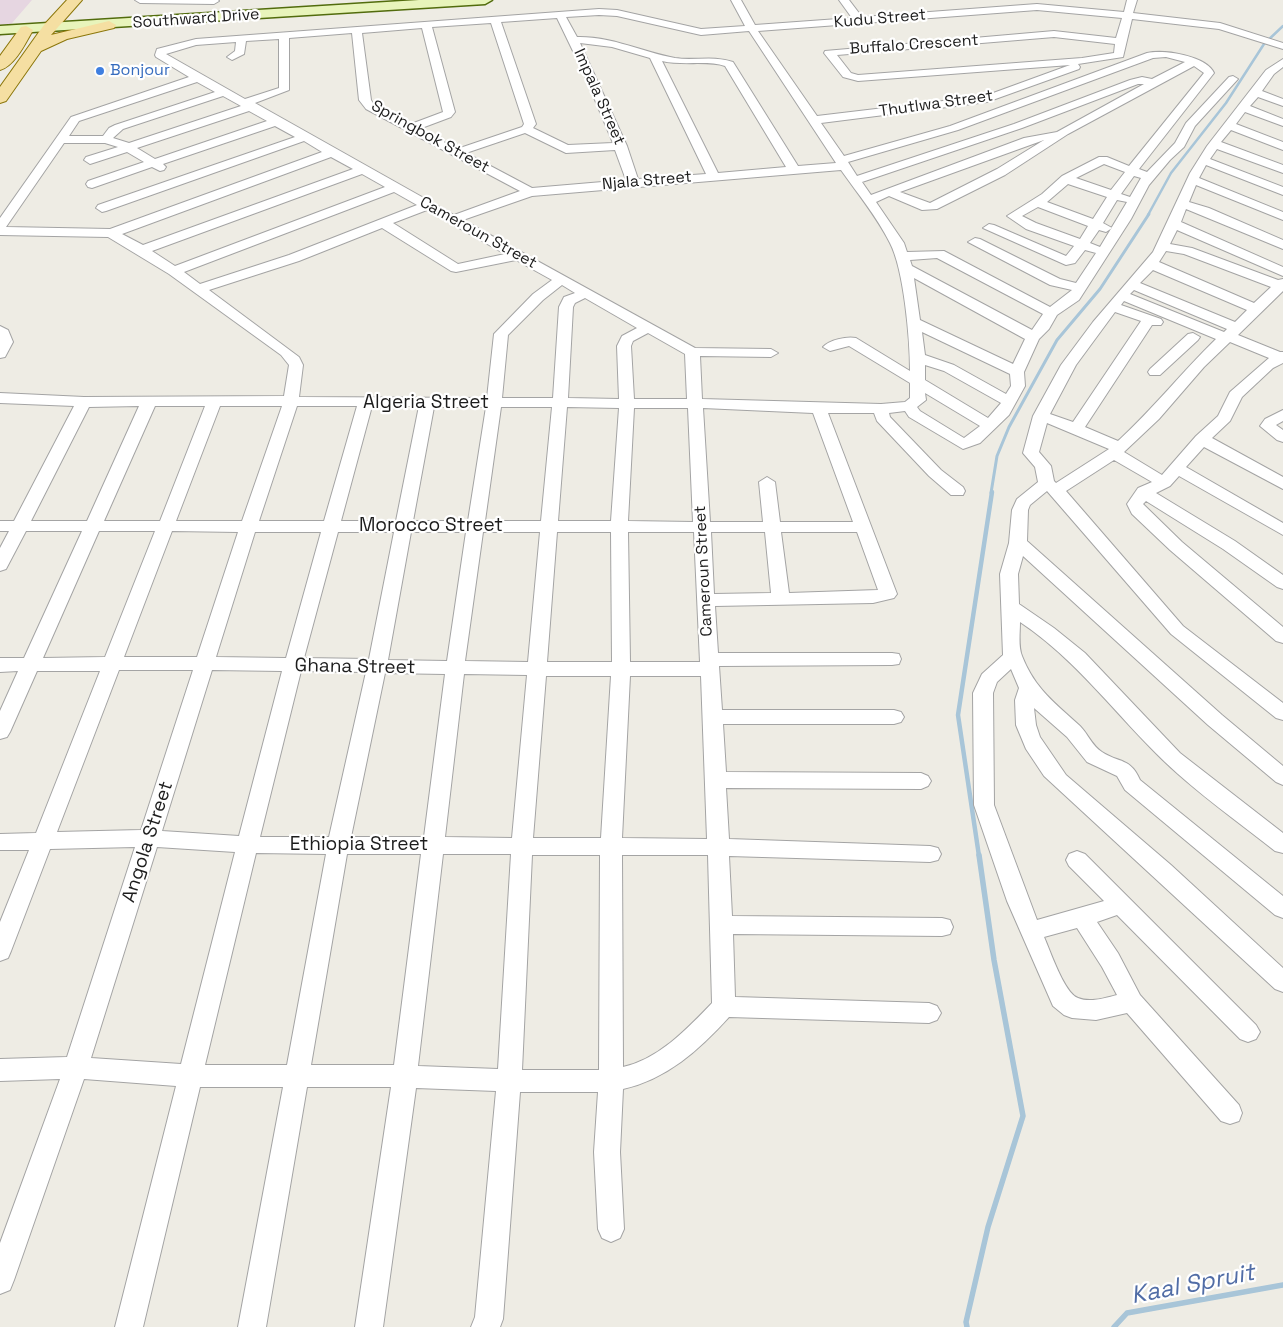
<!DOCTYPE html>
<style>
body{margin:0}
canvas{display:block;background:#eeece4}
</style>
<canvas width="1283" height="1327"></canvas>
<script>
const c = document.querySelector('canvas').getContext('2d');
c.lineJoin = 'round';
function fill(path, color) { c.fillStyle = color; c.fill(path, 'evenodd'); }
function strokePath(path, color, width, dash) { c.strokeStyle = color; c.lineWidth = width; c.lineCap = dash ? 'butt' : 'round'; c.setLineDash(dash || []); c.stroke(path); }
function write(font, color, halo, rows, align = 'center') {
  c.font = font + ' "Space Grotesk",sans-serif'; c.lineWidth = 4.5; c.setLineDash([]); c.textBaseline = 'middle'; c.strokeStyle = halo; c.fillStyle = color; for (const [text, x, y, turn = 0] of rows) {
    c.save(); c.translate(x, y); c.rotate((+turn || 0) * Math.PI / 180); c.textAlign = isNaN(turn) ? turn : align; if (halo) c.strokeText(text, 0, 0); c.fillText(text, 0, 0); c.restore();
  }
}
fill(new Path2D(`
 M0,0H32L0,37Z`), '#e6d6e1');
strokePath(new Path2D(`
 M1148,215L1171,173L1226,103L1264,44L1283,26`), '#a8c5d8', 2.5);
strokePath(new Path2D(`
 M991,493L997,456L1009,427L1057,340L1100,289L1149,214`), '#a8c5d8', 3);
strokePath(new Path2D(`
 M979,856L958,715L992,492`), '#a8c5d8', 4.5);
strokePath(new Path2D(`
 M967,1327L966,1322L988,1227L1023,1116L994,960L979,855
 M1114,1327L1127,1313L1283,1285`), '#a8c5d8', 5.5);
const street = new Path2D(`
 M135,0H218L219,1L214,4L140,3Z
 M731,0H741L755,25L852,18L839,0H849L862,17L1037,4L1124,12L1127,0H1137L1133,13L1220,23L1283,43V49L1219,29L1132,19L1123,57L1078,64L1080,67L1079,69L987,102L821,123L844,156L950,126L1147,53C1164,49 1207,56 1214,73L1139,169L1147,172L1175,143L1186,123L1229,77L1233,76L1238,79L1195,126L1184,147L1170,160L1149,185L1131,219L1079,300L1057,315L1049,329L1039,339L1024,372L1025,386L1009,415L980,443L963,449L909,417L905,411L889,413L890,417L941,470L963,487L965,491L963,495H951L929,476L877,421L874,413H828L897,594L894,598L873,603L715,606L718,653H892L899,654L901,659L899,664L892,665L719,666L722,710H894L901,712L904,717L901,722L894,724H723L726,772L921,773L928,776L931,781L928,786L921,789L726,788L729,839L930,846L938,848L941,854L938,860L930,862L729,856L732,916L942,918L950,920L953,927L950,934L942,936L733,934L735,997L929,1003L937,1006L941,1013L937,1020L929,1023L729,1017C699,1050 667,1079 623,1089L620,1152L624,1229L620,1238L611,1242L602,1238L598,1229L594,1152L598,1092H520L503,1319L500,1327H471L475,1317L496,1091L416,1088L383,1327H355L391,1087H307L266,1327H238L283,1087H200L143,1327H115L176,1086L84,1079L14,1280L10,1290L0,1294V1243L60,1079L0,1081V1059L67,1057L135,847L50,849L11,951L8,958L0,961V922L29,850H0V834L36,833L100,671H37L10,732L7,737L0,739V711L18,671L0,672V658H24L82,531H26L6,569L0,571V548L9,531H0V521H14L74,406L0,403V393L84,397L284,396L289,365L281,355L169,274L108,237L0,235V218L71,117L189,77L156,57L155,55L157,49L196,39L599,9L617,10L701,29L745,26ZM1037,10L1122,18L1116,38L1054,31L825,51L824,53L843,77L858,81L1070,65L985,96L817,116L758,31ZM599,15L617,16L701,35L749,31L836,163L798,166L733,62C713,55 695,61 675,58C642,52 611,36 577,37L566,17ZM557,18L585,76L613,143L568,145L533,128L536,124L501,22ZM491,23L524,124L522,127L457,149L419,129L451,117L455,112L432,27ZM422,28L443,112L411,124L374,105L371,100L362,33ZM352,33L359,100L366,109L520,191L454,215L255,103L289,90V38ZM1054,37L1115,44L1114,53L1082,58L858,75L851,73L837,55ZM279,39V88L245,99L166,54L196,45L236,42L235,51L227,57L232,60L244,54L246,41ZM580,43L612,47L650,58L706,174L638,179L627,146ZM1166,57L1185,62L1152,79L1142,77L1130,80L1014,124L857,176L848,162L958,130L1153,58ZM662,61C683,66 708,60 725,66L786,167L718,173ZM1194,66L1204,73L1129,166L1107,157H1099L1062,176L1042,194L1007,216L1026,229L1074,246L1066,256L994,225L989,224L983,228L1066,265L1075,263L1085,250L1096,253L1076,283L1060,279L980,239L975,238L968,242L1050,285L1072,290L1050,307L944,251L907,252L904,243L876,202L889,196L922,210L937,209L1005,175L1068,134ZM197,82L215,92L115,125L109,128L103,136H69L79,121ZM1138,84H1144L1057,132L1024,138L871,195L862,182L1022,128ZM223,96L241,106L129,143L113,138L123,129ZM249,111L267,121L155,159L137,148ZM275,126L295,137L98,205L96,208L102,212L106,211L304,141L322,152L110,229L6,227L64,143H105L118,147L86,157L84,160L90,164L127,152L144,162L88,181L86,184L88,187L92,188L152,167L160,171L164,170L166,167L163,164ZM525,133L566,153L615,150L626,180L532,188L466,153ZM1044,140L997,169L930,203L900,192ZM331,157L353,169L143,245L122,234ZM1104,164L1125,172L1111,190L1076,178ZM841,170C858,194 877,217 890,243C904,270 910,339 910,371L856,338C847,336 829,340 823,347L830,351L849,346L910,383V398L905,402L881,404L702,399L700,356L771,357L778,353L771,349L695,348L463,220L532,196ZM362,174L385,187L175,266L152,251ZM1134,176L1141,178L1130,197L1121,194ZM1068,184L1107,197L1093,219L1047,202ZM394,192L417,205L289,255L200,284L184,272ZM1117,200L1127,202L1100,247L1090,243L1099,230L1106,232L1112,228L1103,223ZM1038,207L1088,226L1080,239L1036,223L1022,216ZM427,210L505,254L458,264L393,223ZM382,228L451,271L456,272L516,260L552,280L533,294L494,334L487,398L299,397L303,365L299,357L209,290L299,261ZM937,258L1043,314L1032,330L912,266L910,260ZM914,278L1025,339L1013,364L920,320ZM562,285L575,293L564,297L559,307L553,398H502L508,335L543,300ZM585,298L637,328L622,336L617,346L619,399L568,398L573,307L575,303ZM922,332L1010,374L1011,386L1006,394L954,365L925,355ZM648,333L685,354L687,399H634L631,346L633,341ZM925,365L944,371L1001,403L988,418L925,380ZM925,393L980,426L964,438L920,411L917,407L926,400ZM139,406L87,521H31L89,407ZM155,406H205L160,521H104ZM220,406H282L242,521H176ZM297,406H357L324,521H259ZM372,406H419L396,521H341ZM434,407H486L468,521H413ZM501,407H552L541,521H485ZM567,407L619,408L611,521H558ZM634,408H688L693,522L628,521ZM703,408L813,413L853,522H780L775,482L767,477L759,482L763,522H710ZM99,531H155L105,657L43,658ZM172,531L238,532L197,657H124ZM255,532H321L286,658L216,657ZM338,532H394L369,659L304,658ZM411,532H466L447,661L388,660ZM483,532H540L528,662L465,661ZM557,532H611L612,662H547ZM628,532H694L700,662H630ZM711,532H765L771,593L714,594ZM781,532H857L878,590L789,593ZM119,670H193L141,830L57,832ZM212,670L282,671L239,836L162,831ZM301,671L366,672L329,837H260ZM385,673L445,674L424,837H351ZM464,674L527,675L512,838L445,837ZM546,676H611L601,838H533ZM630,676H701L707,839L622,838ZM157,847L235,852L181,1064L91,1058ZM256,853L326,854L287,1065H205ZM347,854H421L394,1065H311ZM443,854H511L498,1069L418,1066ZM532,855H600L599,1070H522ZM622,855H708L712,1003C687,1029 659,1059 623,1067Z
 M1283,59V67L1274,74L1262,91L1283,99V106L1258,97L1250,106L1283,119V126L1245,112L1236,124L1283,142V150L1231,130L1221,142L1283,165V173L1217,149L1210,159L1283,187V195L1206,165L1199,178L1283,212V220L1196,185L1189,202L1209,208L1283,240V249L1186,209L1181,222L1283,267V276L1177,230L1170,244L1192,248L1278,280L1283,279V291L1238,335L1280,352H1283V363L1273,368L1242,397L1230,421L1212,438L1283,477V489L1204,447L1186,467L1283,523V535L1179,476L1170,486L1156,493L1235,541L1283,575V589L1277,587L1223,549L1146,501L1143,504L1182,542L1283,627V643L1276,641L1170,550L1132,514L1127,504L1138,488L1152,482L1114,460L1066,491L1183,626L1283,703V720L1276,718L1171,634L1047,491L1030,505L1028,510L1027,541L1222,715L1283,766V785L1276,782L1208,725L1023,556L1018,574L1019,604L1054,628L1085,653L1180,753L1283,833V853L1275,851C1240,823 1197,793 1165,762C1116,715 1077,660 1020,622C1020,632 1018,647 1022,656C1035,689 1055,703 1080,726C1088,734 1092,746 1102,752C1119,763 1131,758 1140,780L1283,896V918L1275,915L1125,790L1117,776L1087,762L1067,737L1034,708L1036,725L1040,737L1066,775L1171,865L1283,968V992L1275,989L1044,776L1026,749L1016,725L1015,700L1019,688L1011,669L997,682L993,693L994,805L1037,920L1104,901L1069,866L1066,860L1069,854L1077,851L1085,854L1256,1025L1260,1032L1256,1039L1248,1042L1240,1039L1117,915L1097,922L1118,953L1140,995L1239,1105L1242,1113L1239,1121L1230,1124L1221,1121L1127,1013L1096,1020L1072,1018L1064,1015L1053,1006L1007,901L974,805L973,693L982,674L1003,655L1000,574L1009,543L1012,510L1017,499L1038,482L1035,467L1023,453L1033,416L1061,365L1093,322L1153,252L1190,173L1207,146L1266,70ZM1166,251L1184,254L1271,287L1254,303L1159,262ZM1153,270L1247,310L1235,322L1140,283ZM1134,290L1227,329L1224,332L1130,294ZM1124,301L1216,339C1182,372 1153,409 1118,441L1085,427L1152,325H1161L1163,322L1161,319L1121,305ZM1115,312L1141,321L1073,422L1050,414L1076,365ZM1230,342L1269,358L1230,392L1218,416L1196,436L1162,475L1124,452L1159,419L1204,367ZM1047,423L1109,449L1056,483L1054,481L1051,466L1039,452ZM1077,928L1102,967L1117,995C1105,998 1090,1003 1078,998C1064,993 1050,950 1044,937Z
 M0,326L8,330L13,342L5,357L0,358Z
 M1193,333L1200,337L1198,340L1160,375H1150L1148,372L1150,369L1188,334Z
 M1283,410V421L1276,425L1283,430V442L1277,440L1260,426L1265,419Z`);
const secondary = new Path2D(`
 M419,0H492L485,4L0,34V26Z`);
const primary = new Path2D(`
 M67,0H82L51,35L109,21L116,25L114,28L67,39L41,51L6,101L0,103V87L44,25Z
 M26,26L33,30C26,42 15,66 0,70V56L21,27Z`);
strokePath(street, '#a4a4a4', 2);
strokePath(secondary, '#526c0d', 3);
strokePath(primary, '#8c770b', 2);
fill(street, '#fff');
fill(secondary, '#e8f4bb');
fill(primary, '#f5dfa2');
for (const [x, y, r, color] of [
 [100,71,5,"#3f7fe0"]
]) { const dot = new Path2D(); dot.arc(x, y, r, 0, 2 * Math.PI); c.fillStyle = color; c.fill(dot); strokePath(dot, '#fff', 2); }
write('16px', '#1d1d1d', '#fff', [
 ["Southward Drive",196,19,-4],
 ["Kudu Street",880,19,-5],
 ["Buffalo Crescent",914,45,-4],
 ["Impala Street",599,97,66],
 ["Thutlwa Street",936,104,-8],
 ["Springbok Street",430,137,29],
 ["Njala Street",647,181,-5],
 ["Cameroun Street",478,233,29],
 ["Cameroun Street",704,571,-93]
]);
write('16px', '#366cbe', '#fff', [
 ["Bonjour",110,71]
], 'left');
write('19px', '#1d1d1d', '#fff', [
 ["Algeria Street",426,403],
 ["Morocco Street",431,526],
 ["Ghana Street",355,667,1],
 ["Angola Street",148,842,-72],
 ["Ethiopia Street",359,845]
]);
write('italic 24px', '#516da6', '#fff', [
 ["Kaal Spruit",1193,1285,-11]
]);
</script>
